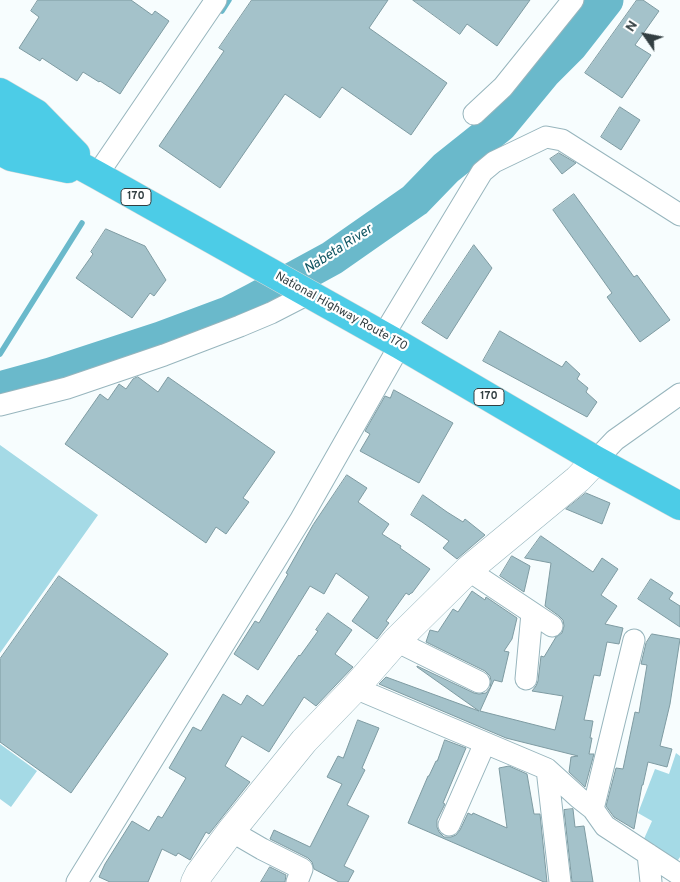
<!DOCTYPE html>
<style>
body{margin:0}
#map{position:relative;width:680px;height:882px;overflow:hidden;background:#f7fdfe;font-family:Overpass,sans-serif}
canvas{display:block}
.north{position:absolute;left:620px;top:10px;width:50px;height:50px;-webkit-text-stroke:4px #fff;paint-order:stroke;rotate:303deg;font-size:14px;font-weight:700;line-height:20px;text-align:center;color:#333f42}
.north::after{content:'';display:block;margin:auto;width:18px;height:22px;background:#333f42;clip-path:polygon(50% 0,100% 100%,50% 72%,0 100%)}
</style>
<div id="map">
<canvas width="680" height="882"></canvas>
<div class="north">N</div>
</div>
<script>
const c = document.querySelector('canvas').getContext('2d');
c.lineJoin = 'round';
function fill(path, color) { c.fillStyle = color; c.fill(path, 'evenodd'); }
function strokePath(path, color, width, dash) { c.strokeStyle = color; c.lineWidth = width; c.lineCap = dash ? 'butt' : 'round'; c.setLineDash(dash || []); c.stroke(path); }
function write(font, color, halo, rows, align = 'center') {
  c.font = font + ' Overpass,sans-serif'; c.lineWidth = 4.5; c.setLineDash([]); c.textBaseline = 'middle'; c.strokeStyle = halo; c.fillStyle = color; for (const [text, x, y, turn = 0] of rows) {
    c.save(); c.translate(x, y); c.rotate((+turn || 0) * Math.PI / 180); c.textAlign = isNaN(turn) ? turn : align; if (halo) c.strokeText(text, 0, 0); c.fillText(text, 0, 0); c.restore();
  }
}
fill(new Path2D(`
 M0,445L98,515L0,653Z
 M0,744L37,771L11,807L0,799Z
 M676,753L680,756V857L676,863L643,841L652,821L638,813L655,769L669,774Z`), '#a5dae6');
strokePath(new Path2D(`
 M222,11L229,0
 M0,354L82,223`), '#6ab9cb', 5.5);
strokePath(new Path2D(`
 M0,389L51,375L161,339L228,314L255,300L332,258L415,200L446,168L500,125L543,73L570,46L606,0`), '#6ab9cb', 35);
const building = new Path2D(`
 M38,0H131L152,15L155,11L169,21L129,80L120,94L100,81L99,82L83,72L77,81L42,58L40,61L19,48L39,17L31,11Z
 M252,0H388L369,28L447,83L411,135L342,87L320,118L285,94L220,188L159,146L224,51L219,48Z
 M413,0H530L497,46L467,24L460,34Z
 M637,0H643L659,11L635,45L651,55L622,98L585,73Z
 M620,107L640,120L621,150L601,137Z
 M559,153L576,163L562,174L550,159Z
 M574,194L634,277L637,275L670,320L640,342L607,297L612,293L553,210Z
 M106,229L145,246L166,280L154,296L150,293L132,318L76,278L93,254L91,252Z
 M474,245L492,268L447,339L422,323Z
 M500,331L562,367L566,361L580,374L577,379L588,388L586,392L597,402L587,417L483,361Z
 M138,377L158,392L168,377L275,452L243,498L249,502L226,534L216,527L206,543L65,444L100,394L108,400L119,384L126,389L133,379Z
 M394,390L453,423L419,483L360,451L370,434L365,431L385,396L390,398Z
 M347,475L367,488L358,502L389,524L382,534L401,546L400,548L430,569L412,593H411L409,595L406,593L386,621L389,623L377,639L352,621L369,597L336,573L324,594L310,586L258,670L234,654L255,621L259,623L288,574L286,573L313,525Z
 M586,493L610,503L602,524L566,509Z
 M423,495L447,512L463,522L465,519L485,535L457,559L443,548L449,541L422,522L411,515Z
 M541,536L593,572L602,558L618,569L601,595L617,606L605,624L623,628L619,644L607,642L600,676L594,675L584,720L593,721L590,738H592L589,754H594L585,787L569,772L571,757L578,756L506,738L379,684L386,677L479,711L417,667V666L474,693L479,694L486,693L490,688L491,681L490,676L485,671L426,642L430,630L438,632L453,609L458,612L472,591L485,600L486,597L517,618L512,639L504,651L509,652L502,682L494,680L480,711L555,730L563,696L532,691L536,686L538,681L541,656L544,657L556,637L562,633L564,626L563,620L559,616L545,606L551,563L525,558Z
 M512,556L530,566L524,592L500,576Z
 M59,576L168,654L71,793L0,742V659Z
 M651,579L673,593L669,599L680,606V627L638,599Z
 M328,613L352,630L335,654L353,667L316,706L304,697L269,752L242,736L225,766L250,782L209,834L206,832L190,860L178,853L176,856L162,849L148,882H110L99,877L105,864L132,821L149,831L158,816L162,818L186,778L169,768L193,727L201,731L223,694L241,705L247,695L263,706L299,655L300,656L318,631L316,630Z
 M652,634L680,639L670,704L660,746L672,749L667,767L648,762L643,785H642L634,829L614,817L606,806L616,768L623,769L635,712L639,713L647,665L641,664L646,643Z
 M358,720L379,728L362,768L365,770L347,805L369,816L344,866L354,871L348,882H339L314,869L312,862L308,858L270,839L274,830L310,847L342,784L327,777L338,756L343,758Z
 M445,740L466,748L443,803L445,804L437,820V827L439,832L444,837H451L456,835L460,830L468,813L472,815L473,813L507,828L499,768L509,766L527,774L534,814H540L547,882H544L408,823L428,776H429L436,761H437Z
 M573,809L575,827L584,826L593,882H572L564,810Z
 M270,867L286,875L285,882H261Z`);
fill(building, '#a4c2ca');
strokePath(building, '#7e9ba2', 1);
const street = new Path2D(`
 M474,114L503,87L573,0
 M97,175L216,0
 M383,336L482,172L494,162L546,137L562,140L680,215
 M0,405L67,388L164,355L240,326L271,313L308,294
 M596,460L615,440L680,394
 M468,570L552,626
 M396,641L479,682
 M526,679L532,613
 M355,688L547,769L579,798L593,809L605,826L680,875
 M547,769L560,882
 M593,809L634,640
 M449,825L485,743
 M231,831L262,849L302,869L297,882
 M648,854L651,882
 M77,882L301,519L400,345`);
const secondary = new Path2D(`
 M195,882L199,874L231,831L304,741L355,688L396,641L468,570L578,479L596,460`);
const highway = new Path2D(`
 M0,92L36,113L76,154
 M0,122L97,175L400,345L596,460L680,506
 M0,151L11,157L68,169`);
strokePath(street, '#97b5bd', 23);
strokePath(secondary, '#97b5bd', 29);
strokePath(highway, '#d6d9d9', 29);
strokePath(street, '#fff', 21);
strokePath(secondary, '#fff', 28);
strokePath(highway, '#4ccce7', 28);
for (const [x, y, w] of [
 [136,197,30],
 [489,397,30]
]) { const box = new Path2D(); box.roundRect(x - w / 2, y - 8.5, w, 17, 4); c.fillStyle = '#fff'; c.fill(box); strokePath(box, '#333f42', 1); }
write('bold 11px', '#333f42', null, [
 ["170",136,197],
 ["170",489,397]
]);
write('12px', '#333f42', '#fff', [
 ["National Highway Route 170",341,312,29]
]);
write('italic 14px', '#115562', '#fff', [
 ["Nabeta River",339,250,-33]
]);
</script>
